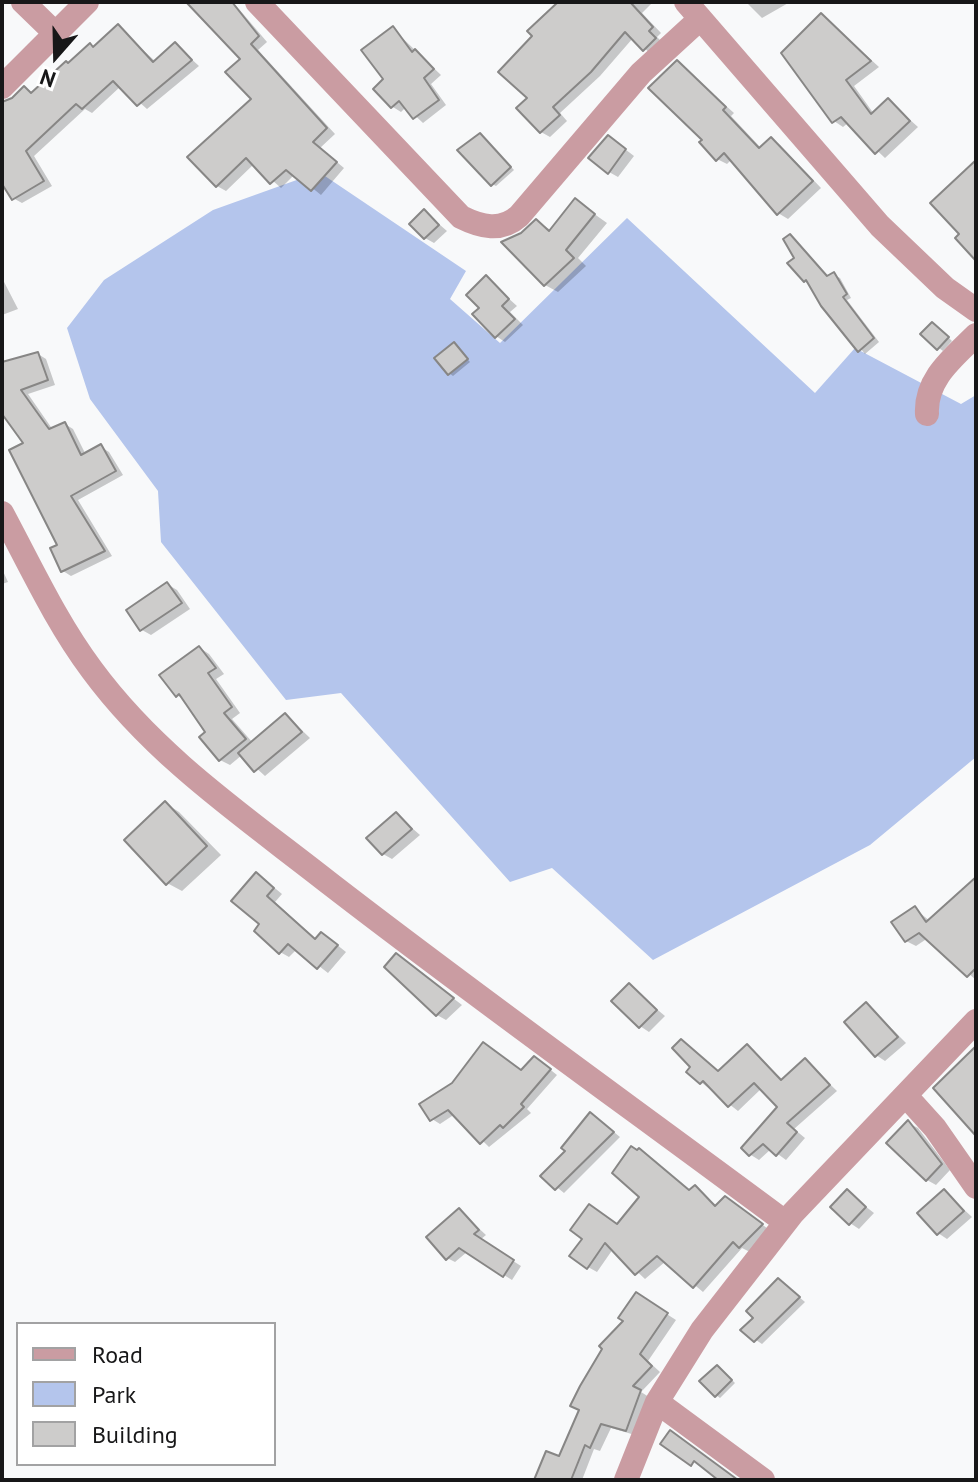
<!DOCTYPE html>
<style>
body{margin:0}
#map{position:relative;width:978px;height:1482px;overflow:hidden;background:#f8f9fa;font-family:"PT Sans",sans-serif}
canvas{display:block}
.frame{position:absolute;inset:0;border:4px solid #171718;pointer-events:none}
.legend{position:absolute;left:16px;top:1322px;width:260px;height:144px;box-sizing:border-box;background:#fff;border:2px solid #a2a2a3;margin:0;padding:10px 14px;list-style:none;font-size:24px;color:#171718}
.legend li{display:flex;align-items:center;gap:16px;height:40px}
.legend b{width:40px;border:2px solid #a2a2a3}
.north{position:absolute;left:16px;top:16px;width:80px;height:80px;-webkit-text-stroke:6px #fff;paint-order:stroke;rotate:200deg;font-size:22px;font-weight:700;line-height:32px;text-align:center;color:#171718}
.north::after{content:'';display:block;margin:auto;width:28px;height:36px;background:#171718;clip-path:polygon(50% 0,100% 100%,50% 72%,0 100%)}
</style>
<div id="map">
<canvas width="978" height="1482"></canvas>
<div class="frame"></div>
<ul class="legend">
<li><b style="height:10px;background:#ca9ca2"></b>Road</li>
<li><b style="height:22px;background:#b4c5ec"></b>Park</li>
<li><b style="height:22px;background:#cdcccb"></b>Building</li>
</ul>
<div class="north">N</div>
</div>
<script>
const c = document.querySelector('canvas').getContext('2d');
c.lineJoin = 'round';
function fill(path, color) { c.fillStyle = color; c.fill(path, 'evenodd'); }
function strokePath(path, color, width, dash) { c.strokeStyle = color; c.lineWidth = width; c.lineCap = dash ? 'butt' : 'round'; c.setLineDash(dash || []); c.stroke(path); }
fill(new Path2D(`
 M319,172L466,271L450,299L500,343L627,218L815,393L855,348L961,404L976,395V757L870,845L653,960L552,868L510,882L341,693L286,700L161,542L158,491L90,399L67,328L104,280L213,210Z`), '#b4c5ec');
fill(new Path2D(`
 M189,2H233L267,42L258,50L335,134L320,148L344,168L321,195L295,174L281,188L254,164L226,191L217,186L253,99L243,59Z
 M555,2H653L642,13L661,33L657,37L664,44L652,55L633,38L600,76L560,113L567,121L550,137L541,132L530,98L535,36L556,6Z
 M746,2H790L762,18Z
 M822,15L879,67L854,86L874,114L888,100L918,127L885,158L848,123L843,127L834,121Z
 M118,27L156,62L175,44L199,66L147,109L121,86L92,113L85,109L34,156L52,186L22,203L13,198L2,180V112L25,88L34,93Z
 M393,29L441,75L431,84L446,105L423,123L406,107L401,112L393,107L376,89L386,79Z
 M678,63L734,113L731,116L761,148L771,139L780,145L821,188L788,219L778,213L732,159L727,164L717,159L705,140Z
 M484,138L514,170L496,186L492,184Z
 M617,143L634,156L618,177L609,172Z
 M576,201L607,223L578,258L586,266L558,292L545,285L522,235L537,221L552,231Z
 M425,212L447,231L434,243L425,238Z
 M790,236L829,278L834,275L840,278L851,298L847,300L879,342L865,354L805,281Z
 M2,278L18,309L2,315Z
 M486,278L517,306L510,312L523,325L505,342L496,336L481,308Z
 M937,326L952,341L943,351L939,348Z
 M454,344L470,362L453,376L449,373Z
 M38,354L46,359L55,385L28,394L53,430L65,424L73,429L86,455L101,447L109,452L123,475L78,500L112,556L71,576L63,571L59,546L26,443L2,410V356L6,365Z
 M2,569L8,582L2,584Z
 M167,584L177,590L190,609L151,635L142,630Z
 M200,648L209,654L224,674L216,679L240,713L232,719L253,743L286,715L310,738L265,776L242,755L230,765L220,760L186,701L177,695Z
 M165,803L179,812L221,855L182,891L167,883Z
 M396,814L420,835L392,859L383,854Z
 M265,880L282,894L275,902L317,940H331L346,952L328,973L297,949L289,957L280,952L262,924Z
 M976,885V980L928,938L916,946L906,941L915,909L930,921Z
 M405,961L462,1005L446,1020L437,1015Z
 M629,986L665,1016L649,1032L640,1026Z
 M867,1004L906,1043L885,1061L876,1055Z
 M747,1047L783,1080L805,1060L837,1091L794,1129L805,1138L786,1160L771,1149L759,1160L751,1155L780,1107L762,1088L738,1111L688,1072L720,1073Z
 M542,1063L557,1075L527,1109L531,1113L489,1147L455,1114L440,1124L432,1119L422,1104Z
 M598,1119L620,1137L564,1193L543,1176Z
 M908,1123L918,1128L950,1170L936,1185L927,1180Z
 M640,1150L691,1191L695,1187L717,1206L734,1204L771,1231L750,1252L742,1248L703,1292L666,1261L645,1279L613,1249L597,1272L588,1267L642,1197Z
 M944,1191L972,1217L947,1239L938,1233Z
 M847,1192L874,1213L859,1229L850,1223Z
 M459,1210L486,1235L480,1240L521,1266L512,1280L467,1252L455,1262L447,1258Z
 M779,1280L805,1302L762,1344L756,1340V1318Z
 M645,1300L676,1320L648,1361L660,1372L641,1392L649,1397L635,1435L611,1428L600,1451L594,1449L582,1480H539L560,1459Z
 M721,1369L735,1383L720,1398L716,1395Z`), '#0003');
const building = new Path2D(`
 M186,2H232L259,36L251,44L327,128L313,142L337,162L311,191L286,170L270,184L246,158L216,187L187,157L251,99L225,72L240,59Z
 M558,2H630L653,27L649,31L656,38L643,51L625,32L591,72L553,107L560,115L540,133L516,108L527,98L498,72L532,36L527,31Z
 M821,13L871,61L846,80L871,114L888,98L910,121L875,154L841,117L832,123L781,53Z
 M118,24L153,62L175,42L192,60L137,106L113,81L82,109L76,104L26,151L44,181L12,200L2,184V102L12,98L24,86L31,93L66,61L68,63L90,43L93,47Z
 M393,26L412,52L415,49L434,69L424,78L439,100L413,119L399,101L391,108L373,89L383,79L361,50Z
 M677,60L726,107L723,110L759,148L771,137L813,181L777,215L724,153L716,161L699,142L702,140L648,88Z
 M480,133L511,167L491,186L457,150Z
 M608,135L626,149L608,174L588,158Z
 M976,160V261L955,238L959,234L930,203Z
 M575,198L595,214L566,250L574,258L544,286L501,242L521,233L536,219L549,231Z
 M424,209L439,225L424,239L409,224Z
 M790,234L827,276L834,272L847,294L843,297L874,338L858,352L821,306L806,280L804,282L787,263L794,258L783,239Z
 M486,275L509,299L502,306L515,319L495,338L472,314L479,308L466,295Z
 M932,322L949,337L937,350L920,334Z
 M454,342L468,359L448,375L434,358Z
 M38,352L48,380L21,390L49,429L65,422L81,455L101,444L116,471L71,496L105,551L61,572L50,548L57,545L9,450L23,443L2,414V362Z
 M167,582L182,603L140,631L126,610Z
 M199,646L216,668L208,673L232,707L224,713L246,739L219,761L199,737L205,732L179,694L176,697L159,675Z
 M285,713L302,732L254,772L238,753Z
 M165,801L207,846L166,885L124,840Z
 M396,812L412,829L382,855L366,838Z
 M256,872L274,888L267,896L315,939L321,932L338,945L317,969L288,944L279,954L254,931L259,924L231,901Z
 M976,877V968L967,977L919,933L905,942L891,922L915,906L926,922Z
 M396,953L454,998L436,1016L384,967Z
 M629,983L657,1010L639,1028L611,1001Z
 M866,1002L898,1037L875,1057L844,1022Z
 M681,1039L718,1071L747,1044L781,1080L805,1058L830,1085L787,1123L797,1132L776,1156L763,1144L749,1156L741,1148L777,1107L754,1083L728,1107L703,1081L700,1084L686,1072L690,1067L672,1048Z
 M483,1042L521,1070L534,1056L551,1069L521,1104L524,1107L503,1128L500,1125L480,1144L448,1110L430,1121L419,1104L452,1083Z
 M976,1046V1136L933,1088Z
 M590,1112L614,1132L555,1190L540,1176L565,1151L561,1148Z
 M908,1120L942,1164L926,1181L886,1143Z
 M631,1146L637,1150L639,1148L689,1190L695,1185L715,1206L725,1196L763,1224L739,1248L733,1242L693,1288L657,1256L635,1275L605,1243L587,1269L569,1256L582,1239L570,1230L589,1204L617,1224L639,1197L612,1173Z
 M847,1189L866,1207L849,1225L830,1207Z
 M944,1189L964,1211L937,1235L917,1213Z
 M459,1208L479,1230L474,1234L514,1260L503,1277L459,1248L446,1260L426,1237Z
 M778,1278L800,1297L754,1342L740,1330L753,1318L746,1311Z
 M636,1292L668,1313L640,1354L652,1366L633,1386L641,1390L626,1431L601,1424L590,1448L585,1445L571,1480H534L546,1451L559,1456L579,1410L570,1406L580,1386L602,1349L599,1346L623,1321L618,1318Z
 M717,1365L732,1380L715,1397L699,1381Z
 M670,1430L738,1480H718L694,1461L691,1466L660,1444Z`);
fill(building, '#cdcccb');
strokePath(building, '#878685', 2);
strokePath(new Path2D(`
 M23,2L57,35
 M257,2L461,217C481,227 501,232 519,216L641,73L700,19
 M686,2L880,226L945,288L976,310
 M2,87L87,2
 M927,414C925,379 953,358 976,335
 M2,513C30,565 56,622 92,670C156,757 245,817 329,883C479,999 633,1109 785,1222
 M907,1097L935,1128L976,1187
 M657,1402L763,1480
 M626,1480L657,1402L702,1330L793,1213L976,1021`), '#ca9ca2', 24);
</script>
